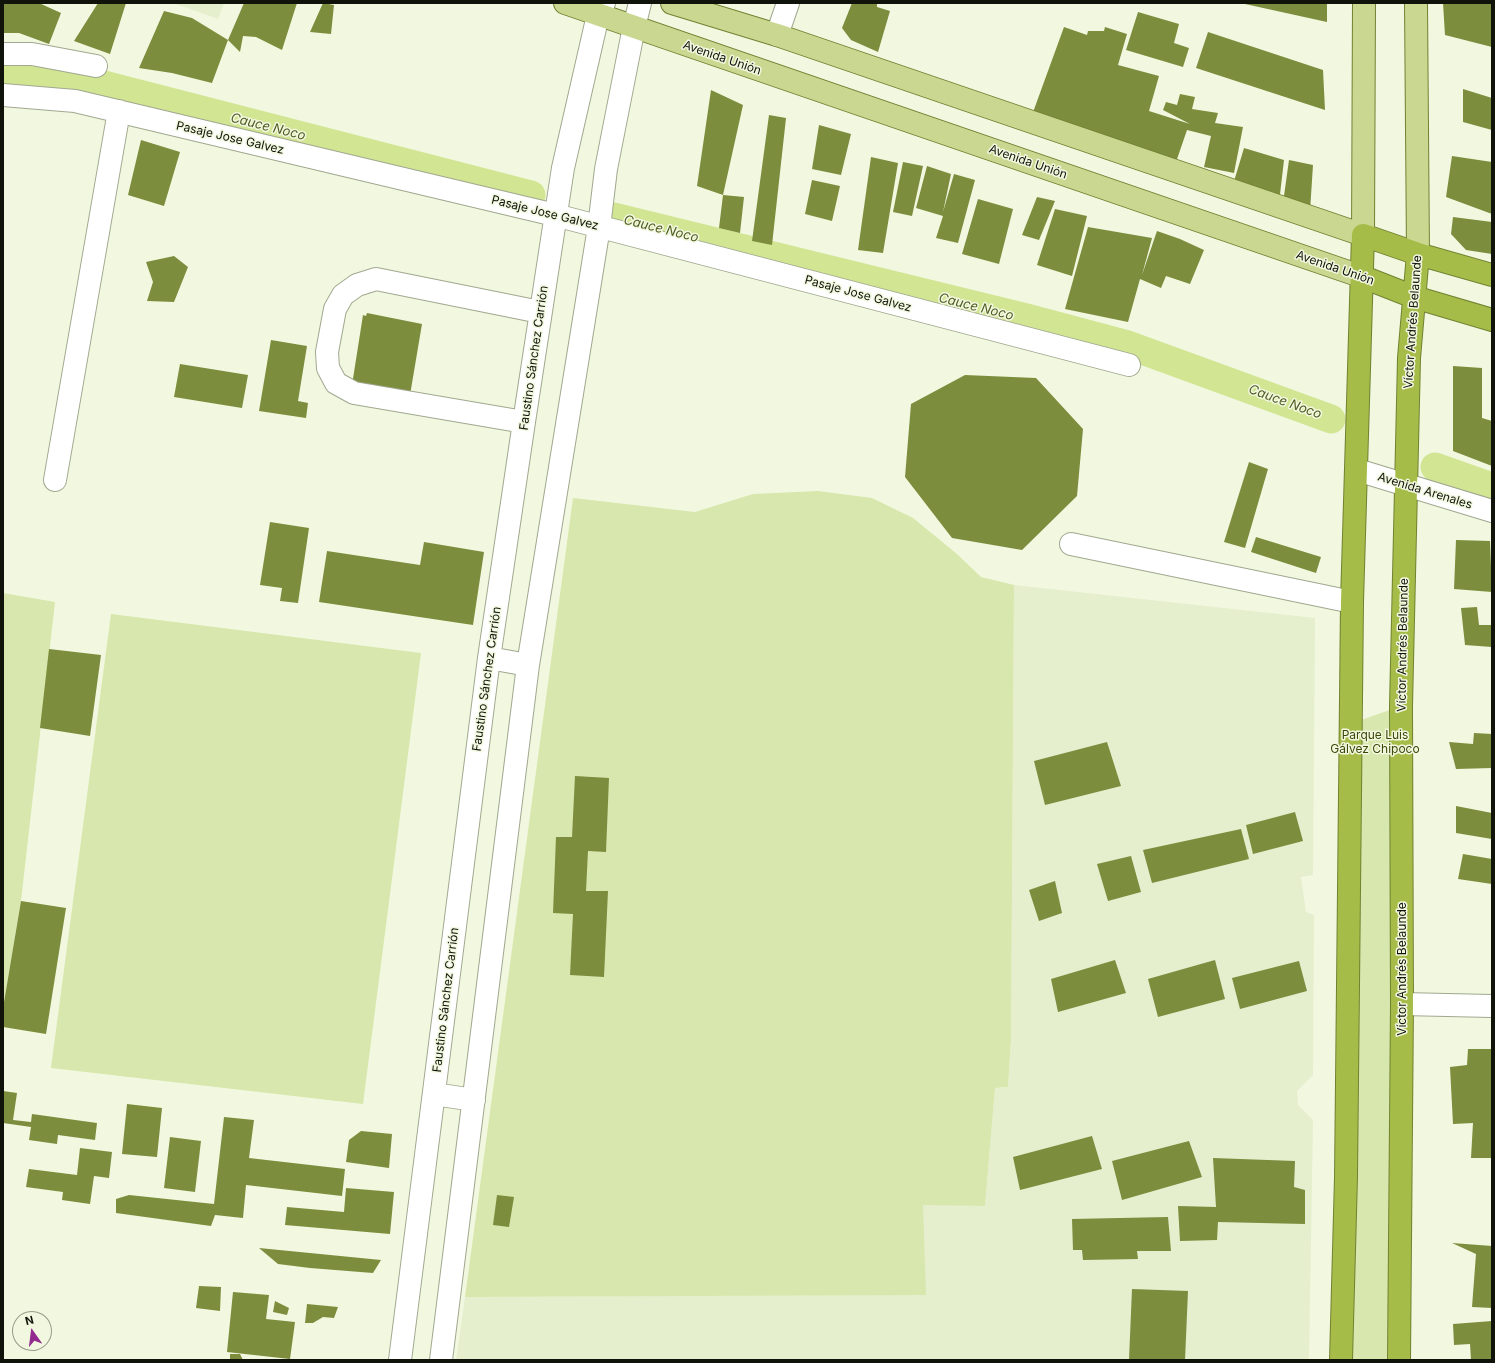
<!DOCTYPE html>
<meta charset="utf-8">
<style>
body{margin:0}
#map{position:relative;width:1495px;height:1363px;overflow:hidden;background:#f1f8df;font-family:Inter,sans-serif}
canvas{display:block}
.frame{position:absolute;inset:0;border:4px solid #10130a;pointer-events:none}
.north{position:absolute;left:12px;top:1311px;width:40px;height:40px;box-sizing:border-box;background:#f1f8df;border:1px solid #979c8a;border-radius:50%;rotate:346deg;font-size:11px;font-weight:700;line-height:16px;text-align:center;color:#10130a}
.north::after{content:'';display:block;margin:auto;width:14px;height:18px;background:#932b8f;clip-path:polygon(50% 0,100% 100%,50% 72%,0 100%)}
</style>
<div id="map">
<canvas width="1495" height="1363"></canvas>
<div class="frame"></div>
<div class="north">N</div>
</div>
<script>
const c = document.querySelector('canvas').getContext('2d');
c.lineJoin = 'round';
function fill(path, color) { c.fillStyle = color; c.fill(path, 'evenodd'); }
function strokePath(path, color, width, dash) { c.strokeStyle = color; c.lineWidth = width; c.lineCap = dash ? 'butt' : 'round'; c.setLineDash(dash || []); c.stroke(path); }
function write(font, color, halo, rows, align = 'center') {
  c.font = font + ' Inter,sans-serif'; c.lineWidth = 3; c.setLineDash([]); c.textBaseline = 'middle'; c.strokeStyle = halo; c.fillStyle = color; for (const [text, x, y, turn = 0] of rows) {
    c.save(); c.translate(x, y); c.rotate((+turn || 0) * Math.PI / 180); c.textAlign = isNaN(turn) ? turn : align; if (halo) c.strokeText(text, 0, 0); c.fillText(text, 0, 0); c.restore();
  }
}
fill(new Path2D(`
 M173,3H224L218,19Z
 M1014,585L1315,618L1313,875L1301,877L1306,912L1314,915L1313,1075L1297,1091L1298,1105L1313,1120L1309,1360H456L465,1297L851,1295L923,1204L985,1206L995,1088L1008,1087L1011,1039Z`), '#e5eecd');
fill(new Path2D(`
 M818,491L872,498L913,518L957,554L981,577L1014,585L1011,1039L1008,1087L995,1088L985,1206L923,1205L926,1295L465,1297L573,498L695,512L753,494Z
 M3,593L55,602L21,901L3,1008Z
 M111,614L421,653L363,1104L51,1068Z
 M1401,706L1397,1360H1351L1350,724Z`), '#d8e7ad');
strokePath(new Path2D(`
 M3,70L27,71L77,78L531,195
 M614,217L1027,318L1128,345L1331,419
 M1435,467L1492,487`), '#d1e593', 29);
fill(new Path2D(`
 M3,3H39L61,13L49,44L19,33H3Z
 M98,3H126L110,54L74,41Z
 M244,3H297L282,50L256,37L243,36L240,52L228,40Z
 M323,3L334,5L331,34L310,32Z
 M852,3H877V7L890,11L878,52L851,40L842,28Z
 M1245,3H1327V22L1245,4Z
 M1443,3H1492V47L1445,35Z
 M164,11L192,18L228,40L212,83L172,73L139,68Z
 M1138,12L1179,24L1174,43L1189,48L1183,67L1126,50Z
 M1064,27L1087,35L1088,31H1104L1105,27L1127,34L1118,65L1159,76L1149,111L1190,124L1163,110L1166,102L1177,105L1180,94L1195,97L1192,109L1218,113L1215,123L1243,127L1234,173L1204,167L1211,136L1187,130L1175,165L1032,115Z
 M1208,32L1323,70L1325,110L1196,68Z
 M1463,89L1492,98V130L1463,122Z
 M711,90L743,105L723,195L697,186Z
 M769,115L786,118L772,245L752,241Z
 M819,125L851,134L841,175L812,169Z
 M141,140L180,152L164,206L128,195Z
 M1244,148L1284,160L1279,203L1232,188Z
 M1452,156L1492,162V214L1446,197Z
 M871,157L898,163L883,253L858,250Z
 M1289,160L1313,165L1310,211L1283,203Z
 M903,162L923,166L912,216L893,212Z
 M927,166L951,174L943,212L954,174L975,180L958,243L936,238L943,216L916,208Z
 M812,180L840,186L832,221L805,214Z
 M723,195L744,197L740,233L719,228Z
 M1037,197L1055,201L1039,240L1022,235Z
 M978,199L1013,209L999,264L962,254Z
 M1055,209L1087,216L1072,276L1037,265Z
 M1453,217L1492,222V254L1466,250L1451,234Z
 M1088,227L1152,238L1142,275L1157,231L1180,239L1204,250L1190,284L1166,276L1161,288L1140,279L1128,322L1065,309Z
 M174,256L188,267L174,302L147,301L153,282L146,262Z
 M367,313L422,324L410,395L352,385L363,315L366,316Z
 M271,340L307,346L298,401L308,403L306,418L259,411Z
 M180,364L248,375L242,408L174,397Z
 M1453,366L1482,368V418L1492,421V466L1453,451Z
 M965,375L1036,378L1083,429L1077,496L1022,550L952,538L905,477L911,404Z
 M1249,462L1268,469L1245,548L1224,542Z
 M270,522L309,528L298,603L280,601L282,588L260,585Z
 M1256,537L1321,557L1316,573L1251,552Z
 M1456,540L1490,541L1492,592L1454,589Z
 M424,542L484,552L473,625L319,602L327,551L420,565Z
 M1477,607L1479,625H1492V647L1465,645L1461,608Z
 M49,649L101,655L90,736L40,728Z
 M1474,733L1492,734V768L1456,769L1449,742L1473,744Z
 M1107,742L1121,786L1045,805L1034,761Z
 M575,776L609,778L606,852L588,851L586,891H608L604,977L570,975L573,914L553,913L556,837H572Z
 M1456,806L1492,813V839L1456,833Z
 M1295,812L1303,841L1253,854L1246,825Z
 M1241,829L1249,859L1152,883L1143,850Z
 M1463,854L1492,859V884L1458,879Z
 M1131,856L1141,892L1108,901L1097,864Z
 M1055,881L1062,913L1039,921L1029,890Z
 M21,901L66,908L46,1034L3,1027V1008Z
 M1115,960L1126,993L1058,1012L1051,979Z
 M1215,960L1225,999L1158,1017L1148,979Z
 M1299,961L1307,991L1240,1009L1232,978Z
 M1468,1049H1492V1158H1471L1473,1123L1453,1124L1450,1067L1467,1065Z
 M3,1091L17,1093L13,1120L31,1122L32,1114L97,1123L95,1140L58,1135L57,1144L29,1140L31,1127L3,1123Z
 M127,1104L162,1108L157,1157L122,1154Z
 M224,1117L254,1120L249,1158L345,1169L342,1196L246,1185L243,1218L215,1215L211,1226L116,1213V1199L129,1195L214,1204Z
 M361,1131L392,1134L389,1168L346,1162L349,1140Z
 M1092,1136L1102,1169L1020,1190L1013,1157Z
 M170,1137L201,1141L195,1192L164,1188Z
 M1189,1141L1202,1177L1122,1200L1112,1161Z
 M80,1148L112,1152L109,1178L94,1176L90,1204L62,1200L63,1192L26,1187L29,1169L77,1175Z
 M1213,1158L1295,1161L1294,1187L1305,1190V1224L1218,1222L1217,1240L1180,1241L1178,1206L1216,1207Z
 M346,1188L394,1192L390,1234L285,1225L287,1207L344,1212Z
 M497,1195L514,1197L509,1227L493,1225Z
 M1168,1217L1171,1251H1137L1138,1259L1083,1260L1082,1250H1073L1072,1219Z
 M1452,1243L1492,1246V1308L1472,1307L1476,1254Z
 M259,1248L381,1260L373,1273L310,1268L278,1264Z
 M199,1286L221,1287L220,1311L196,1308Z
 M1132,1289L1188,1291L1185,1360H1129Z
 M233,1292L269,1295L266,1319L295,1322L290,1359L227,1352Z
 M275,1301L289,1308L287,1315L273,1312Z
 M307,1304L338,1307L334,1318L323,1317L313,1323H305Z
 M1492,1321V1360H1471L1470,1344L1454,1345L1453,1324Z
 M230,1354H240L243,1360H230Z`), '#7c8d3d');
const minor = new Path2D(`
 M777,35L788,3
 M3,54H32L96,66
 M3,95L75,101L555,215L1129,365
 M524,422L354,393L336,383L328,368L327,352L335,309L343,295L357,285L376,279L540,312
 M1357,470L1492,511
 M55,480L119,111
 M1071,544L1352,602
 M489,658L528,665
 M1402,1004L1492,1006
 M434,1094L474,1100
 M400,1360L489,658L524,422L563,168L598,15L604,3
 M441,1360L528,665L599,227L606,169L634,27L640,3`);
const major = new Path2D(`
 M565,3L1363,277
 M672,3L777,35L1363,235L1364,3
 M1416,3L1418,254`);
const highway = new Path2D(`
 M1363,277L1414,297L1492,320
 M1341,1360L1346,1177L1352,602L1363,235L1418,254L1492,275
 M1399,1360L1402,1004L1401,706L1409,358L1418,254`);
strokePath(minor, '#a1a890', 24);
strokePath(major, '#718232', 24);
strokePath(highway, '#718232', 24);
strokePath(minor, '#fff', 22);
strokePath(major, '#c9d791', 22);
strokePath(highway, '#a5bd48', 22);
write('12px', '#10130a', '#f1f8df', [
 ["Avenida Unión",722,58,19],
 ["Pasaje Jose Galvez",230,138,13],
 ["Avenida Unión",1028,162,19],
 ["Pasaje Jose Galvez",545,213,14],
 ["Avenida Unión",1335,268,19],
 ["Pasaje Jose Galvez",858,294,15],
 ["Víctor Andrés Belaunde",1413,322,-86],
 ["Faustino Sánchez Carrión",534,358,-82],
 ["Avenida Arenales",1425,491,17],
 ["Víctor Andrés Belaunde",1403,645,-89],
 ["Faustino Sánchez Carrión",487,679,-82],
 ["Víctor Andrés Belaunde",1402,969,-90],
 ["Faustino Sánchez Carrión",446,1000,-83]
]);
write('12px', '#3b4609', '#f1f8df', [
 ["Parque Luis",1375,735],
 ["Gálvez Chipoco",1375,749]
]);
write('italic 13px', '#4e5a21', '#f1f8df', [
 ["Cauce Noco",268,127,14],
 ["Cauce Noco",661,229,14],
 ["Cauce Noco",976,307,14],
 ["Cauce Noco",1285,402,20]
]);
</script>
